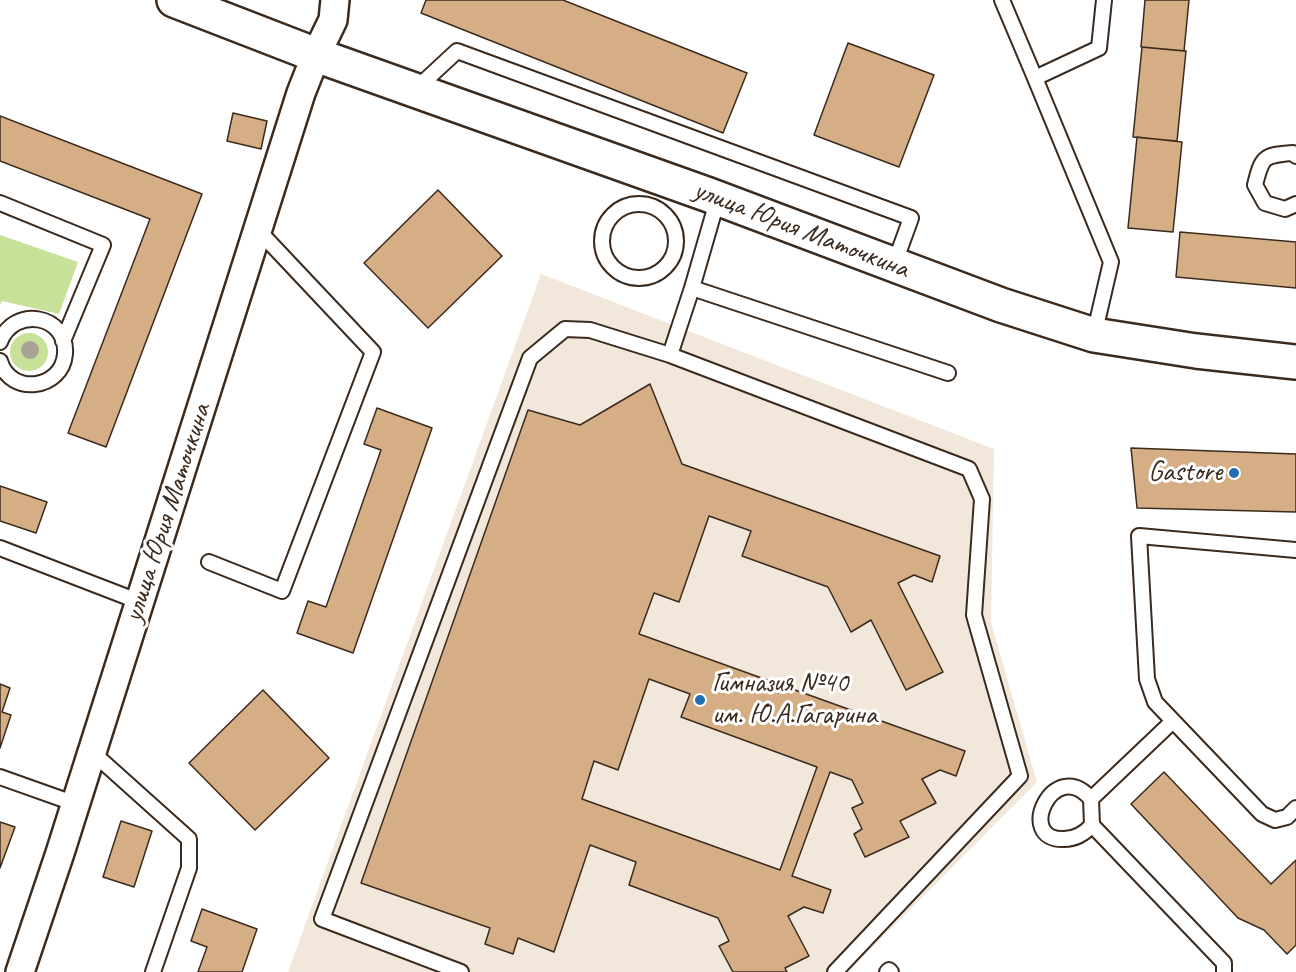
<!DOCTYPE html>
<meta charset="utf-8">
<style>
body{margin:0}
canvas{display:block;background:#fff}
</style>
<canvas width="1296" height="972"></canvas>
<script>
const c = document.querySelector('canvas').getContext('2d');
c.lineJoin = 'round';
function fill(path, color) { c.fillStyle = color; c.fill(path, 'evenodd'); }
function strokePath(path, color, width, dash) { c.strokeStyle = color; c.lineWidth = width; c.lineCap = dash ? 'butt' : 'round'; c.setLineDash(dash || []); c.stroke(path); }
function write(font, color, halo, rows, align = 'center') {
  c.font = font + ' Caveat,sans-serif'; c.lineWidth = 6; c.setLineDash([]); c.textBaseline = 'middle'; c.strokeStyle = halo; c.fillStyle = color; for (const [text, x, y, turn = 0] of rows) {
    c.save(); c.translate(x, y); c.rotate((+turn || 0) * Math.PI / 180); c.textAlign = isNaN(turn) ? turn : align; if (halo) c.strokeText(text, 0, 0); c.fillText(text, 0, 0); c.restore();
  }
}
fill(new Path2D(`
 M541,274L994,449L991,622L1037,782L848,972H288Z`), '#f2e7db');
fill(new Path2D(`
 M0,235L78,262L59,314L2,301L0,305Z
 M10 352a19 19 0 1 1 38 0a19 19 0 1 1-38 0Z`), '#c7e198');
const building = new Path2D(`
 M426,0H563L747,73L723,133L421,13Z
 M1145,0H1189L1184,51L1141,47Z
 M848,43L934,75L899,167L814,135Z
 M1142,47L1186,51L1177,141L1133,137Z
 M233,113L267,121L261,149L227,141Z
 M0,116L202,194L106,447L68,433L150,219L0,161Z
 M1137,137L1182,142L1173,232L1128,228Z
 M438,190L502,256L428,328L364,263Z
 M1180,232L1296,242V288L1176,277Z
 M650,384L682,464L940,556L932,582L914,575L898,583L943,672L906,690L871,620L851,632L828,587L742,556L751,531L709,516L679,602L654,593L639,634L965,751L956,776L940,770L922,779L936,803L900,821L909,837L865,857L854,834L862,829L852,808L863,803L852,780L830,772L792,876L831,890L823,913L804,907L788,916L809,956L785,968L787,972H733L719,946L729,941L718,918L629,885L636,862L590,845L554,952L518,938L513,954L485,944L490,928L361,883L528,410L580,425ZM649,679L690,694L681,717L817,767L780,870L582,799L594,761L618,770Z
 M377,408L432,428L353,653L297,633L308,601L326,607L381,450L364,444Z
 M1131,448L1296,454V512L1137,508Z
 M0,486L47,502L36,533L0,521Z
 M0,684L10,688L2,712L11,715L0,748Z
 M263,690L329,758L255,830L189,763Z
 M1164,772L1271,884L1296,860V945L1287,954L1264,930L1238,918L1131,804Z
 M121,821L152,831L134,887L103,877Z
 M0,822L15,827L0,868Z
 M202,909L257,929L242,972H198L207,947L191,941Z`);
fill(building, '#d5ae86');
strokePath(building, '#3b2a1e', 1.5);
const service = new Path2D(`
 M1002,0L1035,78
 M415,90L457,51L911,218L894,265
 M1296,156L1293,153C1263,155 1262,157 1255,185L1265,203L1285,209L1296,204
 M718,198L692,288L948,373
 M0,203L103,245L63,341
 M602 241a37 37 0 1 1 74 0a37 37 0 1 1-74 0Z
 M1094,335L1111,262L1035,78L1099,48L1104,0
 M0,342C14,305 68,315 65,354C62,390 10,396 0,361
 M670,355L692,288
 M0,548L140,602
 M1296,550L1139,536L1147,679L1155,702L1262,814L1275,820L1287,817L1296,808
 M209,562L282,591L373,352L258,230
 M1173,721L1091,799L1092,825L1224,963V972
 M92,752L189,839V868L153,972
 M0,777L76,804
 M1091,799C1054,755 1014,841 1064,839C1075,839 1085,833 1092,825
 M461,972L322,919L530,358L565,329L590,330L670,355L969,469L982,499L974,615L1020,776L835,972
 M887,972L889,970L891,972`);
const minor = new Path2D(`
 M20,972L60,853L301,93L316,55L333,20L335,0`);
const tertiary = new Path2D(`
 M174,0L316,55L709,195L1001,305L1094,335L1196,351L1296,362`);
strokePath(service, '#3b2a1e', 18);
strokePath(minor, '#3b2a1e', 32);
strokePath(tertiary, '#3b2a1e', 38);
strokePath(service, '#fff', 14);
strokePath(minor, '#fff', 27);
strokePath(tertiary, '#fff', 33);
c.fillStyle = '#a6a394';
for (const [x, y] of [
 [30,350]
]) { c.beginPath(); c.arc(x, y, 9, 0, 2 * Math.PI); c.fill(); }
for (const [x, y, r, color] of [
 [1234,473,6,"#1f6fb2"],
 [700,700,6,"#1f6fb2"]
]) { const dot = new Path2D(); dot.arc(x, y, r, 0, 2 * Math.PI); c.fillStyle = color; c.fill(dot); strokePath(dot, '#fff', 2); }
write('28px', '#3b2a1e', '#fff', [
 ["улица Юрия Маточкина",801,230,21],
 ["улица Юрия Маточкина",168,513,-72]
]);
write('28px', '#3b2a1e', '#fff', [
 ["Gastore",1222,473],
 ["Гимназия №40",712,684,"left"],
 ["им. Ю.А.Гагарина",712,716,"left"]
], 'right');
</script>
